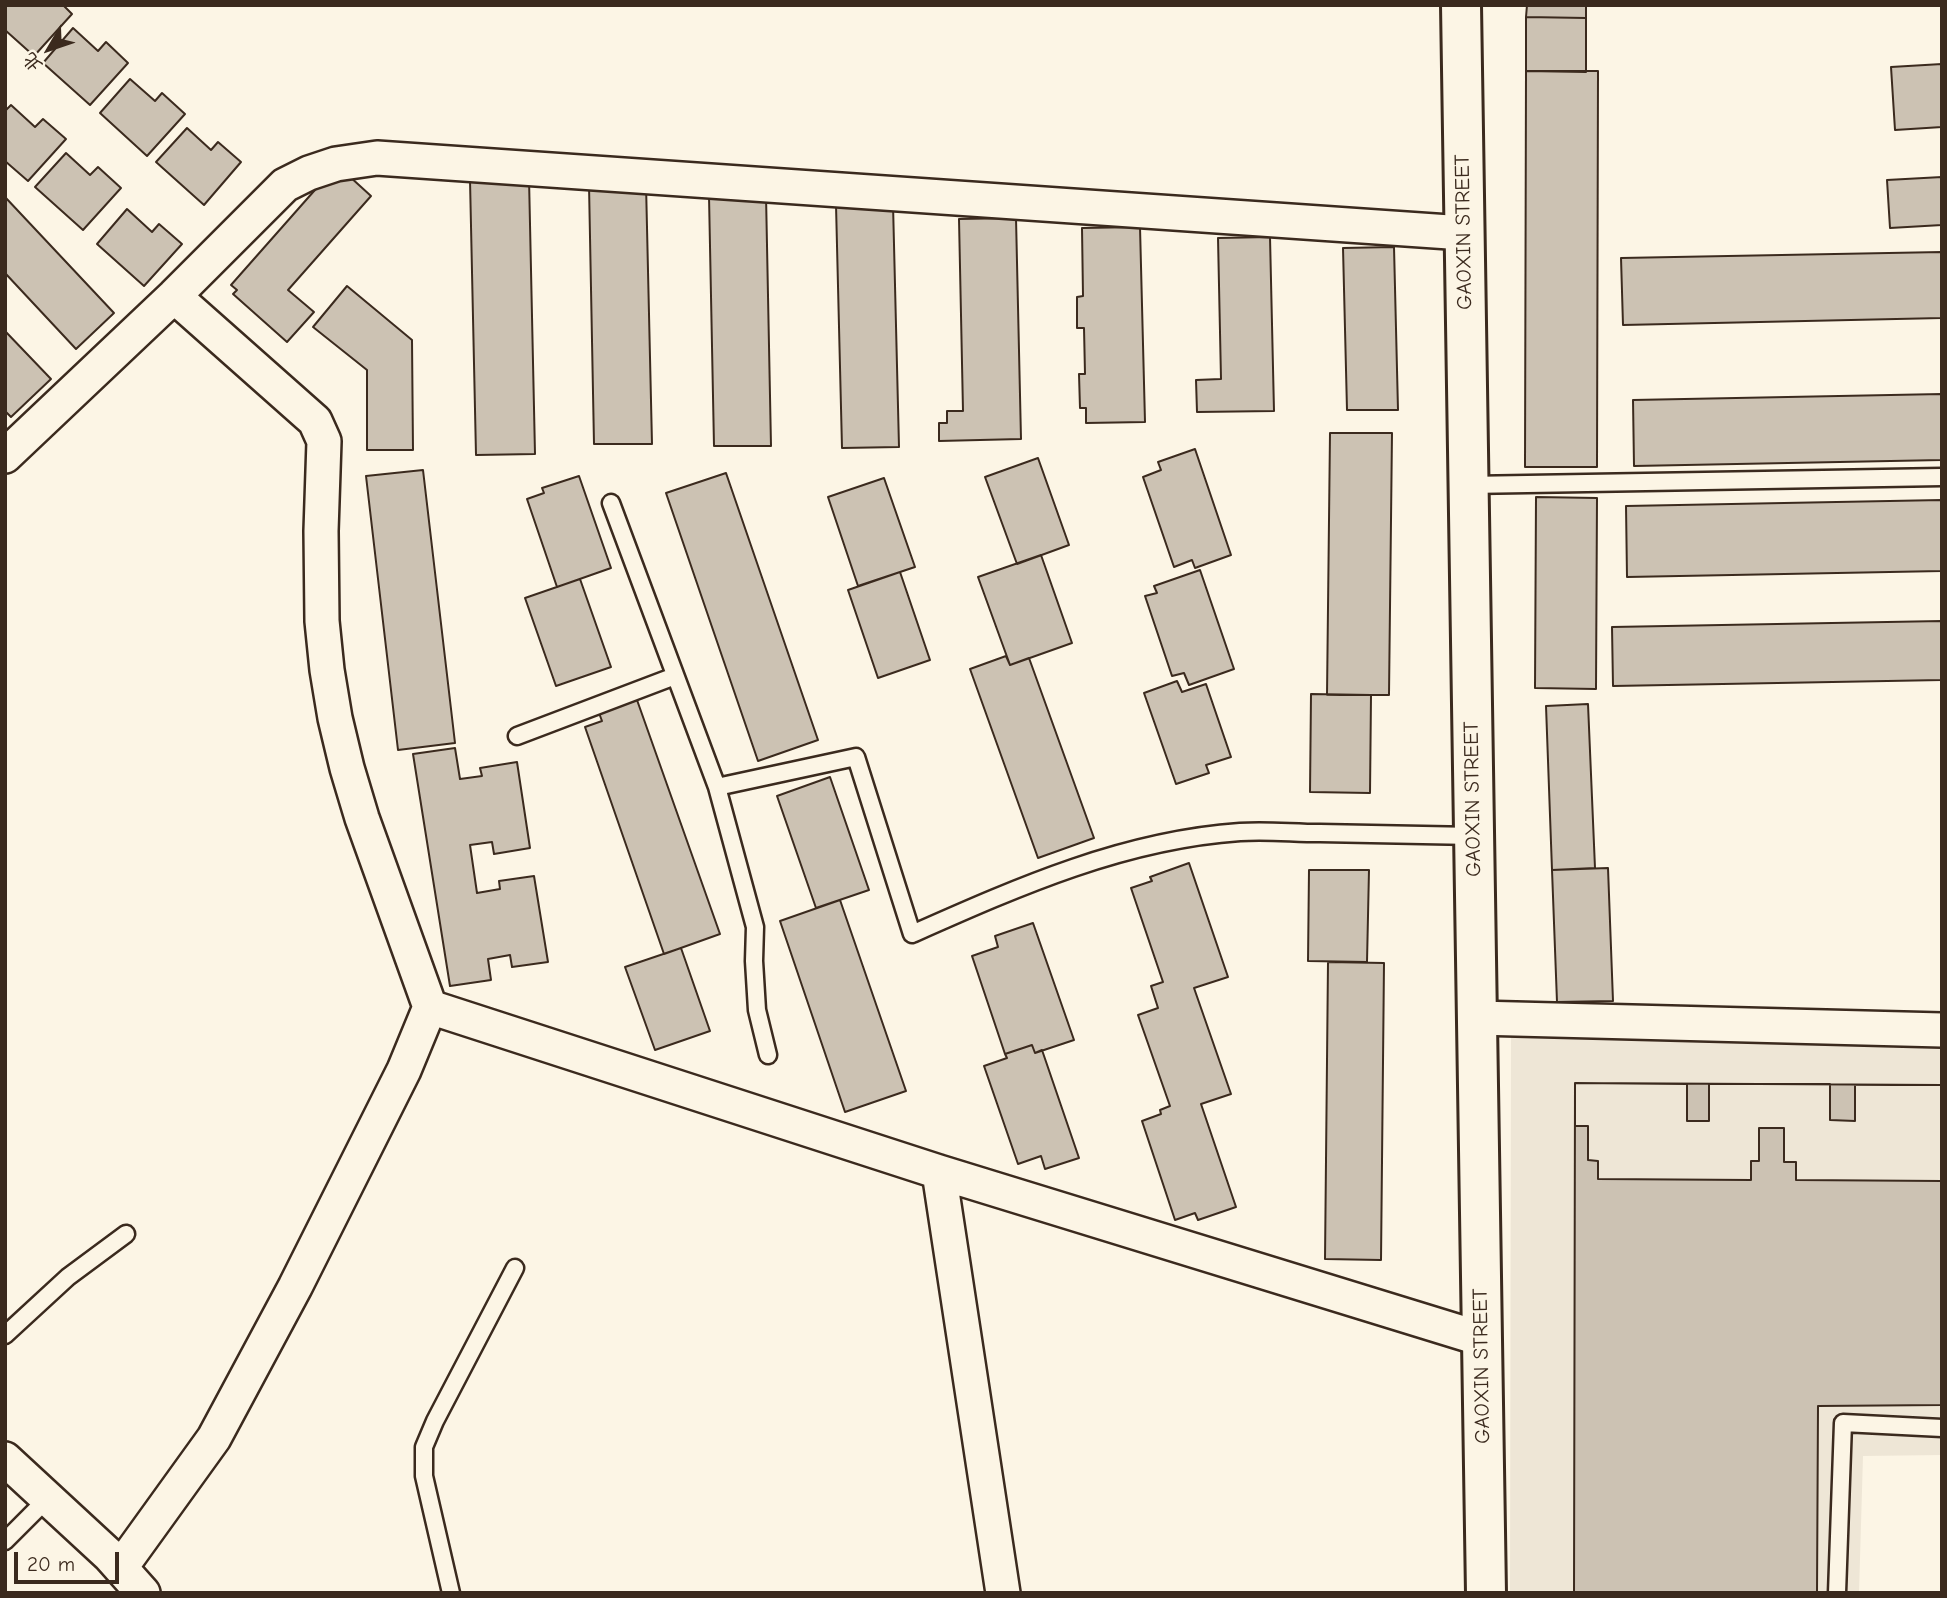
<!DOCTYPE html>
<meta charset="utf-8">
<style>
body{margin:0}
#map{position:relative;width:1947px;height:1598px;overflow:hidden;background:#fcf5e5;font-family:"Comic Neue","LXGW WenKai TC",sans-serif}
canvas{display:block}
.frame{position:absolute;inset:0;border:7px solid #3b2a1e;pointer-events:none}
.north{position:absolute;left:14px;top:14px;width:70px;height:70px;-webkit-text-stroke:5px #fcf5e5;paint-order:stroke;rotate:231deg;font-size:19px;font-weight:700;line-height:28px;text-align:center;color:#3b2a1e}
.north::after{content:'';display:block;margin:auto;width:24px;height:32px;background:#3b2a1e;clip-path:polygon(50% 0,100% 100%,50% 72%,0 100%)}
.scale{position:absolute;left:14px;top:1552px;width:105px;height:32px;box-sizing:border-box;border:4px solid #3b2a1e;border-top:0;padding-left:9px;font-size:21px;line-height:24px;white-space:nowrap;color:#3b2a1e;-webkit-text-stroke:5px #fcf5e5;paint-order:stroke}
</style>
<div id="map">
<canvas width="1947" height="1598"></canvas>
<div class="frame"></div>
<div class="north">北</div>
<div class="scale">20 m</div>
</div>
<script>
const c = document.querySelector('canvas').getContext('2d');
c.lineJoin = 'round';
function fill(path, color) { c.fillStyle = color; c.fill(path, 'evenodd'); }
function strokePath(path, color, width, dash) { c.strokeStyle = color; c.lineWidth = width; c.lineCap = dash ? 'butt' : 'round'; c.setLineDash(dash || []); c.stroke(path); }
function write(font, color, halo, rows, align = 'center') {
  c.font = font + ' "Comic Neue",sans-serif'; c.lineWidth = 6; c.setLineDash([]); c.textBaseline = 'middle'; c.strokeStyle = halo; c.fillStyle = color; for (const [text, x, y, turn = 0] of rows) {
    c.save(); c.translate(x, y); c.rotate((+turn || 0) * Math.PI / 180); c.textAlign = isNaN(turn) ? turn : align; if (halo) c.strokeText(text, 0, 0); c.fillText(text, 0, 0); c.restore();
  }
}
fill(new Path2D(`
 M1511,1037L1942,1046V1455L1863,1456L1859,1593H1510Z`), '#eee6d6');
const building = new Path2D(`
 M5,5H63L72,14L34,56L5,30Z
 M1527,5H1586V18L1526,17Z
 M1526,17L1586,18V72L1526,71Z
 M73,28L98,51L106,42L128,63L90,105L43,63Z
 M1942,64V127L1895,130L1891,67Z
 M1526,71H1598L1597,467H1525Z
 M130,79L155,101L162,93L185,114L147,156L100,113Z
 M11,105L35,127L43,119L66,139L28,181L5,161V111Z
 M187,128L211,150L218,142L241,162L204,205L156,162Z
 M66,153L90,175L98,167L121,188L83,230L35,187Z
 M337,165L371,196L288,290L314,312L287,342L233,294L237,290L231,285Z
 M1942,177V225L1890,228L1887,180Z
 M529,178L535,454L476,455L470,180Z
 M646,184L652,444H594L589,185Z
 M766,195L771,446H714L709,196Z
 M5,197L114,313L76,349L5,273Z
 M893,204L899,447L842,448L836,205Z
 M127,209L152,232L159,224L182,244L144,286L97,244Z
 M1016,218L1021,439L939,441V423H947V411H963L959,219Z
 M1140,227L1145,422L1086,423V408H1080L1079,374H1085L1084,328H1077V297L1083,296L1082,228Z
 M1270,237L1274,411L1197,412L1196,380L1221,379L1218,238Z
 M1394,247L1398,410H1347L1343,248Z
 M1942,252V318L1623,325L1621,258Z
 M347,286L412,340L413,450H367V370L313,327Z
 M5,331L51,379L11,417L5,411Z
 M1942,394V460L1634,466L1633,400Z
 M1330,433H1392L1389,695H1327Z
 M1195,449L1231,555L1195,568L1192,560L1174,567L1143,477L1161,470L1158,462Z
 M1038,458L1069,545L1017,564L985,477Z
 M423,470L455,743L398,750L366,476Z
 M726,473L818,740L758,761L666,493Z
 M579,476L611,568L557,587L527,499L544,493L542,488Z
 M884,478L915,567L858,586L828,497Z
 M1536,497L1597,498L1596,689L1535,688Z
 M1942,500V571L1627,577L1626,506Z
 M1041,555L1072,643L1010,665L978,577Z
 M1200,570L1234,669L1189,685L1184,673L1172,676L1145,596L1157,593L1154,586Z
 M900,572L930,660L878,678L848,590Z
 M580,579L611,667L556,686L525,598Z
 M1942,621V680L1613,686L1612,627Z
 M1006,656L1010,665L1029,658L1094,838L1038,858L970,669Z
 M1177,681L1182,692L1206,684L1231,757L1206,765L1209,773L1176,784L1144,693Z
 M1311,694L1371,695L1370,793L1310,792Z
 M637,700L720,934L664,954L585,727L602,721L599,713Z
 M1588,704L1595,868L1552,870L1546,706Z
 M455,748L460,779L482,776L480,768L517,762L530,848L494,854L492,842L470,845L477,893L500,889L499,881L534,876L548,962L512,967L510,955L488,959L491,980L450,986L413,754Z
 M830,777L869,890L816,908L777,796Z
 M1189,863L1228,977L1194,988L1231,1094L1201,1104L1236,1207L1198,1220L1195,1213L1175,1220L1142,1121L1161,1114L1160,1110L1170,1106L1138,1015L1158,1008L1151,986L1163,982L1131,888L1152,881L1150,877Z
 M1608,868L1613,1001L1557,1002L1552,870Z
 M1309,870H1369L1367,962L1308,961Z
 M840,900L906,1091L845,1112L780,921Z
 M1033,923L1074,1040L1035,1053L1032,1045L1005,1054L972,956L998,947L995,936Z
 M681,948L710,1031L655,1050L625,967Z
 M1328,962L1384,963L1381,1260L1325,1259Z
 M1032,1045L1035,1053L1042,1050L1079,1158L1045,1169L1041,1156L1018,1164L984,1066L1007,1058L1005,1054Z
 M1575,1083L1942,1085V1405L1818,1406L1817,1593H1574Z
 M1575,1083L1687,1084V1121H1709V1084H1830V1120L1855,1121V1085H1942V1181L1796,1180V1162H1784V1128H1759V1161H1751V1180L1598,1179V1161L1588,1160V1126H1575Z`);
fill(building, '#ccc2b3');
strokePath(building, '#3b2a1e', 2);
const service = new Path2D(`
 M1468,485L1942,477
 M611,503L717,787L755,927L754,961L757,1010L768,1055
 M517,736L675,676
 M717,787L856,757L912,934C1018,887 1123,840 1240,832C1266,830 1293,833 1320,833C1371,834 1422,835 1474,836
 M5,1335L68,1277L126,1234
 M5,1541L48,1498
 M451,1593L424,1476V1447L435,1421L515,1268
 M1837,1593L1843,1423L1942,1428`);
const minor = new Path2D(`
 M5,456L174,296L285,185L309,173L336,164L377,158L1464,233
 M430,1007L939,1172L1482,1339
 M1477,1018L1942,1030
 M939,1172L1003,1593
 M5,1459L110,1556L143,1593
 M121,1567L214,1438L295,1287L404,1070L430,1007L362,818L347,768L335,718L327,670L322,621L321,531L324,441L315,421L174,296`);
const tertiary = new Path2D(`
 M1461,5L1486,1593`);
strokePath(service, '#3b2a1e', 21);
strokePath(minor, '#3b2a1e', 38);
strokePath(tertiary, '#3b2a1e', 44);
strokePath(service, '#fcf5e5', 16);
strokePath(minor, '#fcf5e5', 33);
strokePath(tertiary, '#fcf5e5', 38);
write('21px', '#3b2a1e', '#fcf5e5', [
 ["GAOXIN STREET",1464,232,-91],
 ["GAOXIN STREET",1473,799,-91],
 ["GAOXIN STREET",1482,1366,-91]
]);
</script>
